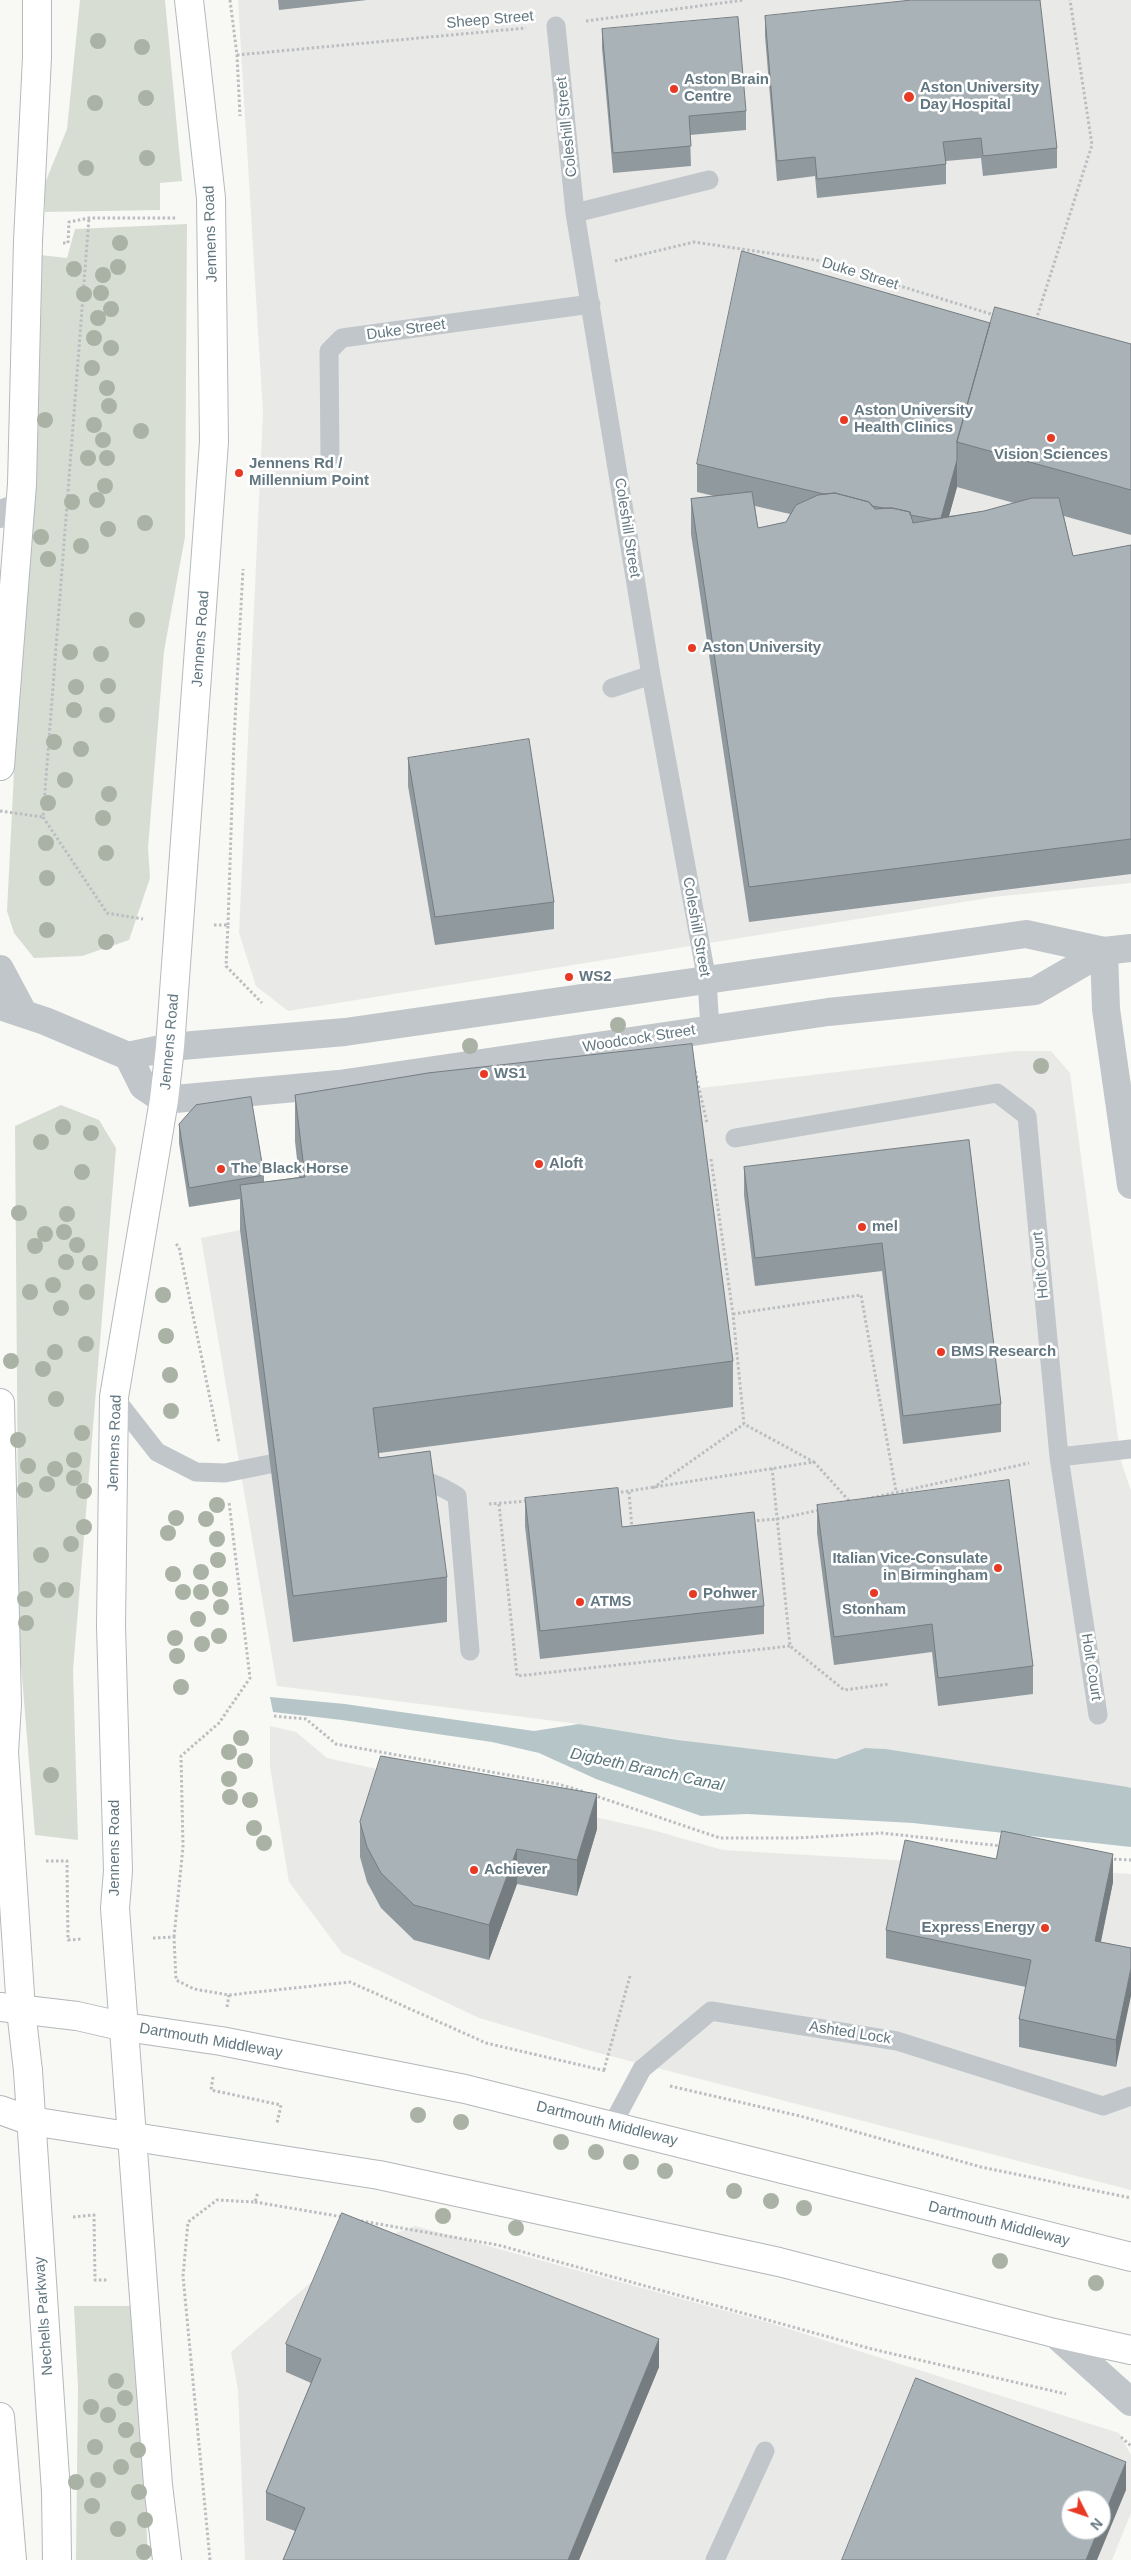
<!DOCTYPE html>
<style>
body{margin:0}
#map{position:relative;width:1131px;height:2560px;overflow:hidden;background:#f8f8f5;font-family:Helvetica,sans-serif}
canvas{display:block}
.north{position:absolute;left:1061px;top:2490px;width:50px;height:50px;box-sizing:border-box;background:#fff;border:1px solid #c0c9cd;border-radius:50%;rotate:131deg;font-size:14px;font-weight:700;line-height:20px;text-align:center;color:#627781}
.north::after{content:'';display:block;margin:auto;width:18px;height:22px;background:#e83924;clip-path:polygon(50% 0,100% 100%,50% 72%,0 100%)}
</style>
<div id="map">
<canvas width="1131" height="2560"></canvas>
<div class="north">N</div>
</div>
<script>
const c = document.querySelector('canvas').getContext('2d');
c.lineJoin = 'round';
function fill(path, color) { c.fillStyle = color; c.fill(path, 'evenodd'); }
function strokePath(path, color, width, dash) { c.strokeStyle = color; c.lineWidth = width; c.lineCap = dash ? 'butt' : 'round'; c.setLineDash(dash || []); c.stroke(path); }
function write(font, color, halo, rows, align = 'center') {
  c.font = font + ' Helvetica,sans-serif'; c.lineWidth = 5; c.setLineDash([]); c.textBaseline = 'middle'; c.strokeStyle = halo; c.fillStyle = color; for (const [text, x, y, turn = 0] of rows) {
    c.save(); c.translate(x, y); c.rotate((+turn || 0) * Math.PI / 180); c.textAlign = isNaN(turn) ? turn : align; if (halo) c.strokeText(text, 0, 0); c.fillText(text, 0, 0); c.restore();
  }
}
fill(new Path2D(`
 M238,0H1131V883L994,897L288,1011L256,986L239,933L263,413Z
 M1016,1051H1051L1070,1073L1121,1461L1131,1491V1788L886,1749L865,1748L836,1759L744,1750L579,1724L277,1686L201,1238L240,1230L304,1222L295,1141L692,1089Z
 M270,1726L296,1732L327,1758L649,1829L723,1850L1131,1874V2190L591,2051L479,2018L342,1953L289,1882L270,1767Z
 M415,2226L770,2323L1119,2433L1131,2455V2513L1112,2560H245L238,2390L231,2352L347,2251ZM1071,2500H1101V2530H1071Z`), '#e9e9e8');
fill(new Path2D(`
 M80,0H165L182,181L160,183V210L45,212V183L67,129Z
 M187,224L185,537L164,651L148,848L150,878L129,940L82,956L34,958L14,933L7,911L40,255L67,258L75,229Z
 M61,1105L99,1120L116,1148L73,1670L78,1840L35,1835L19,1640L15,1126Z
 M74,2306H133L143,2450L148,2560H76L78,2387Z`), '#d8ddd4');
fill(new Path2D(`
 M270,1697L345,1704L534,1731L579,1724L678,1740L836,1759L865,1748L886,1749L1128,1787L1131,1788V1847L913,1823L747,1814L701,1816L596,1779L539,1753L492,1742L342,1720L273,1712Z`), '#b6c6c8');
const secondary = new Path2D(`
 M0,766L22,484L28,241L37,57V0
 M0,1403L7,1704L4,1752L21,2010L28,2071
 M128,2083L115,1908L118,1871L111,1626L114,1397L164,1100L170,1047L214,442L211,198L189,0`);
const primary = new Path2D(`
 M28,2071L56,2492L57,2560
 M128,2083L158,2485L167,2560`);
const trunk = new Path2D(`
 M0,2007L77,2016L125,2027L221,2041L465,2089L1131,2257
 M0,2110L31,2121L379,2175L779,2262L1054,2333L1131,2350
 M0,2417L12,2560`);
strokePath(secondary, '#b3babe', 30);
strokePath(primary, '#b2b8bc', 30);
strokePath(trunk, '#b1b7ba', 30);
strokePath(new Path2D(`
 M230,0L237,55L240,116
 M586,21L744,0
 M237,55L526,28
 M63,243H68L69,222L89,218H176
 M615,261L694,242L816,260L994,315
 M1036,320L1092,145L1070,0
 M0,811L43,817L89,218
 M43,817L107,913L143,919
 M214,925H228L226,966L262,1003
 M228,925L234,740L243,569
 M695,1071L707,1123
 M711,1159L733,1314L744,1424L814,1462
 M176,1244L179,1247L219,1442
 M733,1314L861,1295L896,1491
 M772,1468L790,1646L844,1690L889,1684
 M653,1488L744,1424
 M629,1492L632,1529
 M616,1493L814,1462L851,1503
 M862,1500L1029,1463
 M489,1504L528,1501
 M499,1504L517,1676L790,1646
 M752,1521L777,1519L820,1510
 M274,1716L306,1719L336,1744L558,1784L585,1792
 M593,1795L720,1838H796L882,1833L1001,1846
 M1109,1859L1131,1860
 M46,1861H67L68,1940L82,1939
 M174,1937L183,1847L181,1756L219,1723L250,1678L229,1502
 M153,1938L174,1937L176,1980L194,1989L229,1995L350,1982L486,2043L606,2071
 M227,2007L229,1995
 M604,2070L630,1976
 M213,2077L211,2090L281,2105L277,2123
 M670,2086L800,2116L981,2167L1131,2198
 M255,2202L343,2217
 M73,2217L94,2215L95,2280H107
 M356,2220L498,2245L872,2349L1066,2394
 M1121,2437L1131,2446
 M210,2560L183,2276L188,2222L217,2200L255,2202L258,2192`), '#babec0', 3, [2.5, 2.5]);
strokePath(new Path2D(`
 M556,26L575,213L651,675L707,981L710,1028
 M575,213L709,180
 M330,457L329,351L342,338L591,304
 M612,688L651,675
 M735,1138L997,1093L1027,1116L1059,1457L1098,1715
 M114,1397L157,1452L196,1472L225,1473L270,1464
 M1059,1457L1131,1449
 M409,1479C428,1480 441,1486 457,1496L470,1651
 M612,2125L642,2069L711,2011L897,2041L1103,2106L1131,2096
 M715,2560L765,2451`), '#c0c6c9', 19);
strokePath(new Path2D(`
 M0,514L20,507
 M1104,951L1106,1009L1131,1185
 M0,969L24,1014
 M0,1006L45,1021L128,1056L170,1047L345,1032L1026,934L1104,951L1131,948
 M128,1056L143,1086L164,1100L339,1084L828,1012L1035,991L1104,951
 M1054,2333L1131,2402`), '#c0c6c9', 28);
strokePath(secondary, '#fff', 28);
strokePath(primary, '#fff', 28);
strokePath(trunk, '#fff', 28);
c.fillStyle = '#a9b2a4';
for (const [x, y] of [
 [98,41],
 [142,47],
 [146,98],
 [95,103],
 [147,158],
 [86,168],
 [120,243],
 [118,267],
 [74,269],
 [103,275],
 [101,293],
 [84,294],
 [111,309],
 [98,318],
 [94,338],
 [111,348],
 [92,368],
 [107,388],
 [109,406],
 [45,420],
 [94,425],
 [141,431],
 [103,440],
 [88,458],
 [107,458],
 [105,486],
 [97,500],
 [72,502],
 [145,523],
 [108,529],
 [41,537],
 [81,546],
 [48,559],
 [137,620],
 [70,652],
 [101,654],
 [108,686],
 [76,687],
 [74,710],
 [107,715],
 [54,742],
 [81,749],
 [65,780],
 [109,794],
 [48,803],
 [103,818],
 [46,843],
 [106,853],
 [47,878],
 [47,930],
 [106,942],
 [618,1025],
 [470,1046],
 [1041,1066],
 [63,1127],
 [91,1133],
 [41,1142],
 [82,1172],
 [19,1213],
 [67,1214],
 [64,1232],
 [45,1234],
 [77,1245],
 [35,1246],
 [66,1262],
 [90,1263],
 [53,1285],
 [30,1292],
 [87,1292],
 [163,1295],
 [61,1308],
 [166,1336],
 [86,1344],
 [55,1352],
 [11,1361],
 [43,1369],
 [170,1375],
 [56,1399],
 [171,1411],
 [82,1433],
 [18,1440],
 [74,1460],
 [28,1466],
 [55,1469],
 [74,1478],
 [47,1484],
 [25,1490],
 [84,1491],
 [217,1505],
 [176,1518],
 [206,1519],
 [84,1527],
 [168,1533],
 [217,1539],
 [71,1544],
 [41,1555],
 [218,1560],
 [201,1572],
 [173,1574],
 [220,1589],
 [48,1590],
 [66,1590],
 [183,1592],
 [201,1592],
 [25,1599],
 [221,1607],
 [198,1619],
 [26,1623],
 [219,1636],
 [175,1638],
 [202,1644],
 [177,1656],
 [181,1687],
 [241,1738],
 [229,1752],
 [245,1761],
 [51,1775],
 [229,1779],
 [230,1797],
 [250,1800],
 [254,1828],
 [264,1843],
 [418,2115],
 [461,2122],
 [561,2142],
 [596,2152],
 [631,2162],
 [665,2171],
 [734,2191],
 [771,2201],
 [804,2208],
 [443,2216],
 [516,2228],
 [1000,2261],
 [1096,2283],
 [116,2381],
 [125,2398],
 [91,2407],
 [108,2415],
 [126,2430],
 [95,2447],
 [138,2450],
 [121,2467],
 [98,2480],
 [76,2482],
 [139,2492],
 [92,2506],
 [145,2520],
 [118,2529],
 [144,2552]
]) { c.beginPath(); c.arc(x, y, 8, 0, 2 * Math.PI); c.fill(); }
fill(new Path2D(`
 M278,0H367L279,10Z
 M765,16L1057,148V168L983,176L981,158L946,161V184L817,198L815,176L777,181L765,36Z
 M602,29L746,111V130L690,135L691,166L613,173L602,48Z
 M990,323L1131,344V535L1064,516L1073,556L1131,545V874L749,922L691,534V499L714,496L697,492V464ZM957,487L1014,503L984,511L949,516ZM755,506L790,514L786,522L758,528Z
 M408,758L554,902V929L435,945L408,786Z
 M295,1095L733,1361V1407L379,1453V1458L447,1577V1622L293,1642L240,1230V1199L189,1207L179,1143V1124L264,1175V1182L299,1177L295,1141Z
 M969,1140L1001,1404V1432L903,1444L882,1271L755,1286L744,1195V1167Z
 M525,1498L764,1606V1634L540,1659L525,1526Z
 M817,1505L1033,1666V1694L938,1706L932,1652L834,1665L817,1533Z
 M360,1822L597,1829L577,1896L517,1884L489,1960L414,1940L381,1908L367,1882L360,1857Z
 M996,1859L1113,1882L1101,1942L1131,1948L1116,2067L1019,2047V2019L1026,1987L886,1958V1930Z
 M286,2344L659,2367L579,2560H283L295,2531L266,2520V2492L311,2383L286,2372Z`), '#90999d');
fill(new Path2D(`
 M957,460V487L940,549V521Z
 M597,1794V1829L577,1896V1860Z
 M517,1849V1884L489,1960V1925Z
 M1113,1854V1882L1095,1969V1941Z
 M1131,1968V1996L1116,2067V2040Z
 M659,2339V2367L579,2560H568Z
 M1126,2462V2490L1097,2560H1086L1098,2530H1101V2523Z`), '#767d80');
const building = new Path2D(`
 M912,0H1040L1057,148L983,156L981,138L943,142L946,164L817,179L815,157L777,161L765,16Z
 M738,17L746,111L689,116L691,146L613,153L602,29Z
 M742,251L990,323L957,442V460L941,518L932,519L910,515V512L892,508H884L872,506L869,502L835,493L824,494L697,464Z
 M995,307L1131,344V490L957,442Z
 M752,492L758,528L786,522L796,505L818,495L835,493L869,502L875,509L892,508L910,512L913,523L984,511L1032,498H1059L1073,556L1131,545V839L749,887L691,499Z
 M529,739L554,902L435,917L408,758Z
 M692,1044L733,1361L373,1408L379,1458L430,1451L447,1577L293,1596L240,1185L305,1177L295,1095L428,1073Z
 M251,1097L264,1175L189,1188L179,1124L196,1105Z
 M969,1140L1001,1404L903,1416L882,1243L755,1258L744,1167Z
 M1009,1480L1033,1666L938,1678L932,1624L834,1637L817,1505Z
 M618,1488L622,1527L754,1512L764,1606L540,1631L525,1498Z
 M381,1756L597,1794L577,1860L517,1849L489,1925L414,1905L381,1873L367,1847L360,1822Z
 M1002,1831L1113,1854L1095,1941L1131,1948V1968L1116,2040L1019,2019L1031,1960L886,1930L905,1840L996,1859Z
 M342,2213L659,2339L568,2560H283L305,2508L266,2492L321,2359L286,2344Z
 M916,2378L1126,2462L1101,2523V2500H1071V2530H1098L1086,2560H842Z`);
fill(building, '#a8b2b7');
strokePath(building, '#767d80', 1);
for (const [x, y, r, color] of [
 [674,89,5,"#e83924"],
 [909,97,6,"#e83924"],
 [844,420,5,"#e83924"],
 [1051,438,5,"#e83924"],
 [239,473,5,"#e83924"],
 [692,648,5,"#e83924"],
 [569,977,5,"#e83924"],
 [484,1074,5,"#e83924"],
 [539,1164,5,"#e83924"],
 [221,1169,5,"#e83924"],
 [862,1227,5,"#e83924"],
 [941,1352,5,"#e83924"],
 [998,1568,5,"#e83924"],
 [874,1593,5,"#e83924"],
 [693,1594,5,"#e83924"],
 [580,1602,5,"#e83924"],
 [474,1870,5,"#e83924"],
 [1045,1928,5,"#e83924"]
]) { const dot = new Path2D(); dot.arc(x, y, r, 0, 2 * Math.PI); c.fillStyle = color; c.fill(dot); strokePath(dot, '#fff', 2); }
write('15px', '#627781', '#fff', [
 ["Sheep Street",490,20,-5],
 ["Coleshill Street",567,127,-96],
 ["Jennens Road",211,234,-92],
 ["Duke Street",860,274,17],
 ["Duke Street",406,330,-8],
 ["Coleshill Street",627,528,81],
 ["Jennens Road",201,639,-86],
 ["Coleshill Street",696,927,80],
 ["Woodcock Street",639,1039,-9],
 ["Jennens Road",170,1042,-85],
 ["Holt Court",1041,1265,-95],
 ["Jennens Road",115,1443,-88],
 ["Holt Court",1091,1667,81],
 ["Jennens Road",115,1848,-90],
 ["Ashted Lock",850,2033,9],
 ["Dartmouth Middleway",211,2041,10],
 ["Dartmouth Middleway",607,2124,14],
 ["Dartmouth Middleway",999,2224,14],
 ["Nechells Parkway",44,2316,-94]
]);
write('bold 15px', '#627781', '#fff', [
 ["Aston Brain",684,80],
 ["Centre",684,97],
 ["Aston University",920,88],
 ["Day Hospital",920,105],
 ["Aston University",854,411],
 ["Health Clinics",854,428],
 ["Vision Sciences",1051,455,"center"],
 ["Jennens Rd /",249,464],
 ["Millennium Point",249,481],
 ["Aston University",702,648],
 ["WS2",579,977],
 ["WS1",494,1074],
 ["Aloft",549,1164],
 ["The Black Horse",231,1169],
 ["mel",872,1227],
 ["BMS Research",951,1352],
 ["Italian Vice-Consulate",988,1559,"right"],
 ["in Birmingham",988,1576,"right"],
 ["Pohwer",703,1594],
 ["ATMS",590,1602],
 ["Stonham",874,1610,"center"],
 ["Achiever",484,1870],
 ["Express Energy",1035,1928,"right"]
], 'left');
write('italic 16px', '#5d777c', '#fff', [
 ["Digbeth Branch Canal",647,1770,12]
]);
</script>
